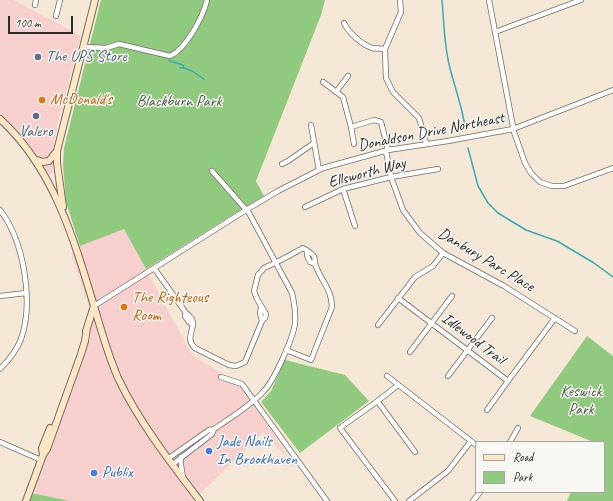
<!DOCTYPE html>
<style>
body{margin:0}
#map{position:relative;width:613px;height:501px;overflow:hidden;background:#f4e7d5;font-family:Caveat,sans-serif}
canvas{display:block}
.legend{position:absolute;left:475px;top:441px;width:130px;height:52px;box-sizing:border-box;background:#f6f6f2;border:1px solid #a5a5a2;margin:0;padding:5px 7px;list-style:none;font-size:12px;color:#2b2b2b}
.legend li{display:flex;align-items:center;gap:8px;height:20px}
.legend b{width:20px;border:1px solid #a5a5a2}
.scale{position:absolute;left:8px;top:16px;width:65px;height:18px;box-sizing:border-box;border:2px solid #2b2b2b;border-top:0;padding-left:5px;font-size:12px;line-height:14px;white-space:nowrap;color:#2b2b2b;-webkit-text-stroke:3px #f6f6f2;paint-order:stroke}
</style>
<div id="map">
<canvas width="613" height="501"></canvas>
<ul class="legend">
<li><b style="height:5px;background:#fce6c4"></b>Road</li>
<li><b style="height:11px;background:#90ca7e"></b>Park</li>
</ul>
<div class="scale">100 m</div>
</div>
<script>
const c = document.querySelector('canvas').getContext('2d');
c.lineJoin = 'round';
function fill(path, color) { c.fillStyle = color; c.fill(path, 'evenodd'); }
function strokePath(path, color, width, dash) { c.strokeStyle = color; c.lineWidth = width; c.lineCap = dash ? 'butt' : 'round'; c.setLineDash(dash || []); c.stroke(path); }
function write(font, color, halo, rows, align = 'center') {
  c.font = font + ' Caveat,sans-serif'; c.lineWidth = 3; c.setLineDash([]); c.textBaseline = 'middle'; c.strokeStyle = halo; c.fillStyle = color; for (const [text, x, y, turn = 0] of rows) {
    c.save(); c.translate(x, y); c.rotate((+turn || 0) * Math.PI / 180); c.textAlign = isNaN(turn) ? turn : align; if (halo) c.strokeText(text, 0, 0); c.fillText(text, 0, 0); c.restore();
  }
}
fill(new Path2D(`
 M0,0H14L81,36L58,122L53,149V171L45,180L34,163L0,124Z
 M124,228L192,355L224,375L238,381L289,458L262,433L193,501H70L31,493L80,354L89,307L71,253L80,246Z`), '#f7d0ce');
fill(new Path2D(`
 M101,0H325L321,15L256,181L264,196L237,212L146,269L124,229L80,246L66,202L63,165L64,148Z
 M587,336L613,356V501H567L571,492H604V442H591V441L530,416Z
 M285,360L345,375L369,401L300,453L261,402L271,391Z
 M31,493L70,501H27Z`), '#90ca7e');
strokePath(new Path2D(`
 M442,0C444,22 444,43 449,64C454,86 462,105 465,127
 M169,60L170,61L183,65L184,68L192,71L204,79
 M180,68H184
 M468,148L478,186L488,203L498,213L526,230L557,241L594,263L613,277`), '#39abb3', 1.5);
const minor = new Path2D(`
 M400,0L401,12L385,49L386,78L393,92L419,118L426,143
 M489,0L514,132L525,163L531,173L540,182L552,186H564L613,168
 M35,5L36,0
 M56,16L60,0
 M344,23C349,33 361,44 372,48C376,49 381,48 385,49
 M495,32L581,0
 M83,47L106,48L119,44L170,56C186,49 203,17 207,0
 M323,82L343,97L351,127L374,120L381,122L388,150
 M336,92L348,76
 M311,125L319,170
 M351,127L354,144
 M386,151L391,177L403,210L420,233L443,253L504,286L575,331
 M282,164L288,161L314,143
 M343,189L355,226
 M305,207L343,189L391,177L438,169
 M0,210C24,241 34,302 21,339C17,350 8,361 0,369
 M307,252V256L310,262L315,264
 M154,268L186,313
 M0,296L26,293
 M398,298L508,381L555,318
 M94,306L246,210L278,191L323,168L388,150L448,141L513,129L613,90
 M261,308L260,313L262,321
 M186,313C189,315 194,320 193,325L189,322L185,316Z
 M193,325C191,334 187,341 195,348L229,365L236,366L245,362L262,321L265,318L266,314L257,299L254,291L258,275L264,268L281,260L303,248C306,250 310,252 313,255C316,258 314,260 315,263C319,279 332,288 332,307L311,360L286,350
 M378,325L415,277L433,266L443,253
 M410,352L452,296
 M387,376L471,441L448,471L409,501
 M448,376L492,318
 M221,377L242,384L327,501
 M378,402L415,452
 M487,410L508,381
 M471,441L476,445
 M0,442L41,460
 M510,442L518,428
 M181,457V465L183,478
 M169,458L209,430L214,429
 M173,464L212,434L214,429C230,418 249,407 263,392C274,381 293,339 295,323C296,313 294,302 292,293L249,213L212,171
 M395,501L340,428C359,414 379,401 398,385
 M473,501L480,492`);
const secondary = new Path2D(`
 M0,119C53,167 74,239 94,306C101,330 108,355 118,378C139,422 170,462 200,501
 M34,159L43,162L49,161L56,152
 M63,207L57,163V151L95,0
 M86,331L94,306
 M43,455L42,448L50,428
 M26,501L43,455L47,449L81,354L85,341L87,328`);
strokePath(minor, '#716d66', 6);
strokePath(secondary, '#716d66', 8);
strokePath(minor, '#fff', 4.5);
strokePath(secondary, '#fce6c4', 6);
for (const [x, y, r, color] of [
 [38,57,4,"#5c6f8a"],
 [42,100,4,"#e8710a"],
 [36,116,4,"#5c6f8a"],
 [124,307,4,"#e8710a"],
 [209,451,4,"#3f7fe0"],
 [94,473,4,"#3f7fe0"]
]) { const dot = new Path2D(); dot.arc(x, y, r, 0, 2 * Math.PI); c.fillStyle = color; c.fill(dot); strokePath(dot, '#f6f6f2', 1.5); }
write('16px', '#4e5e75', '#f6f6f2', [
 ["The UPS Store",46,57],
 ["Valero",36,132,"center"]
], 'left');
write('16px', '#c56008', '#f6f6f2', [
 ["McDonald's",50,100],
 ["The Righteous",132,298],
 ["Room",132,316]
], 'left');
write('16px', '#495b44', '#f6f6f2', [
 ["Blackburn Park",179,102],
 ["Keswick",581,392],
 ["Park",581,410]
]);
write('16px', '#2b2b2b', '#f6f6f2', [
 ["Donaldson Drive Northeast",431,132,-11],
 ["Ellsworth Way",367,173,-15],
 ["Danbury Parc Place",486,260,31],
 ["Idlewood Trail",473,339,37]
]);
write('16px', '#366cbe', '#f6f6f2', [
 ["Jade Nails",217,442],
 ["In Brookhaven",217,460],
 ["Publix",102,473]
], 'left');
</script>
